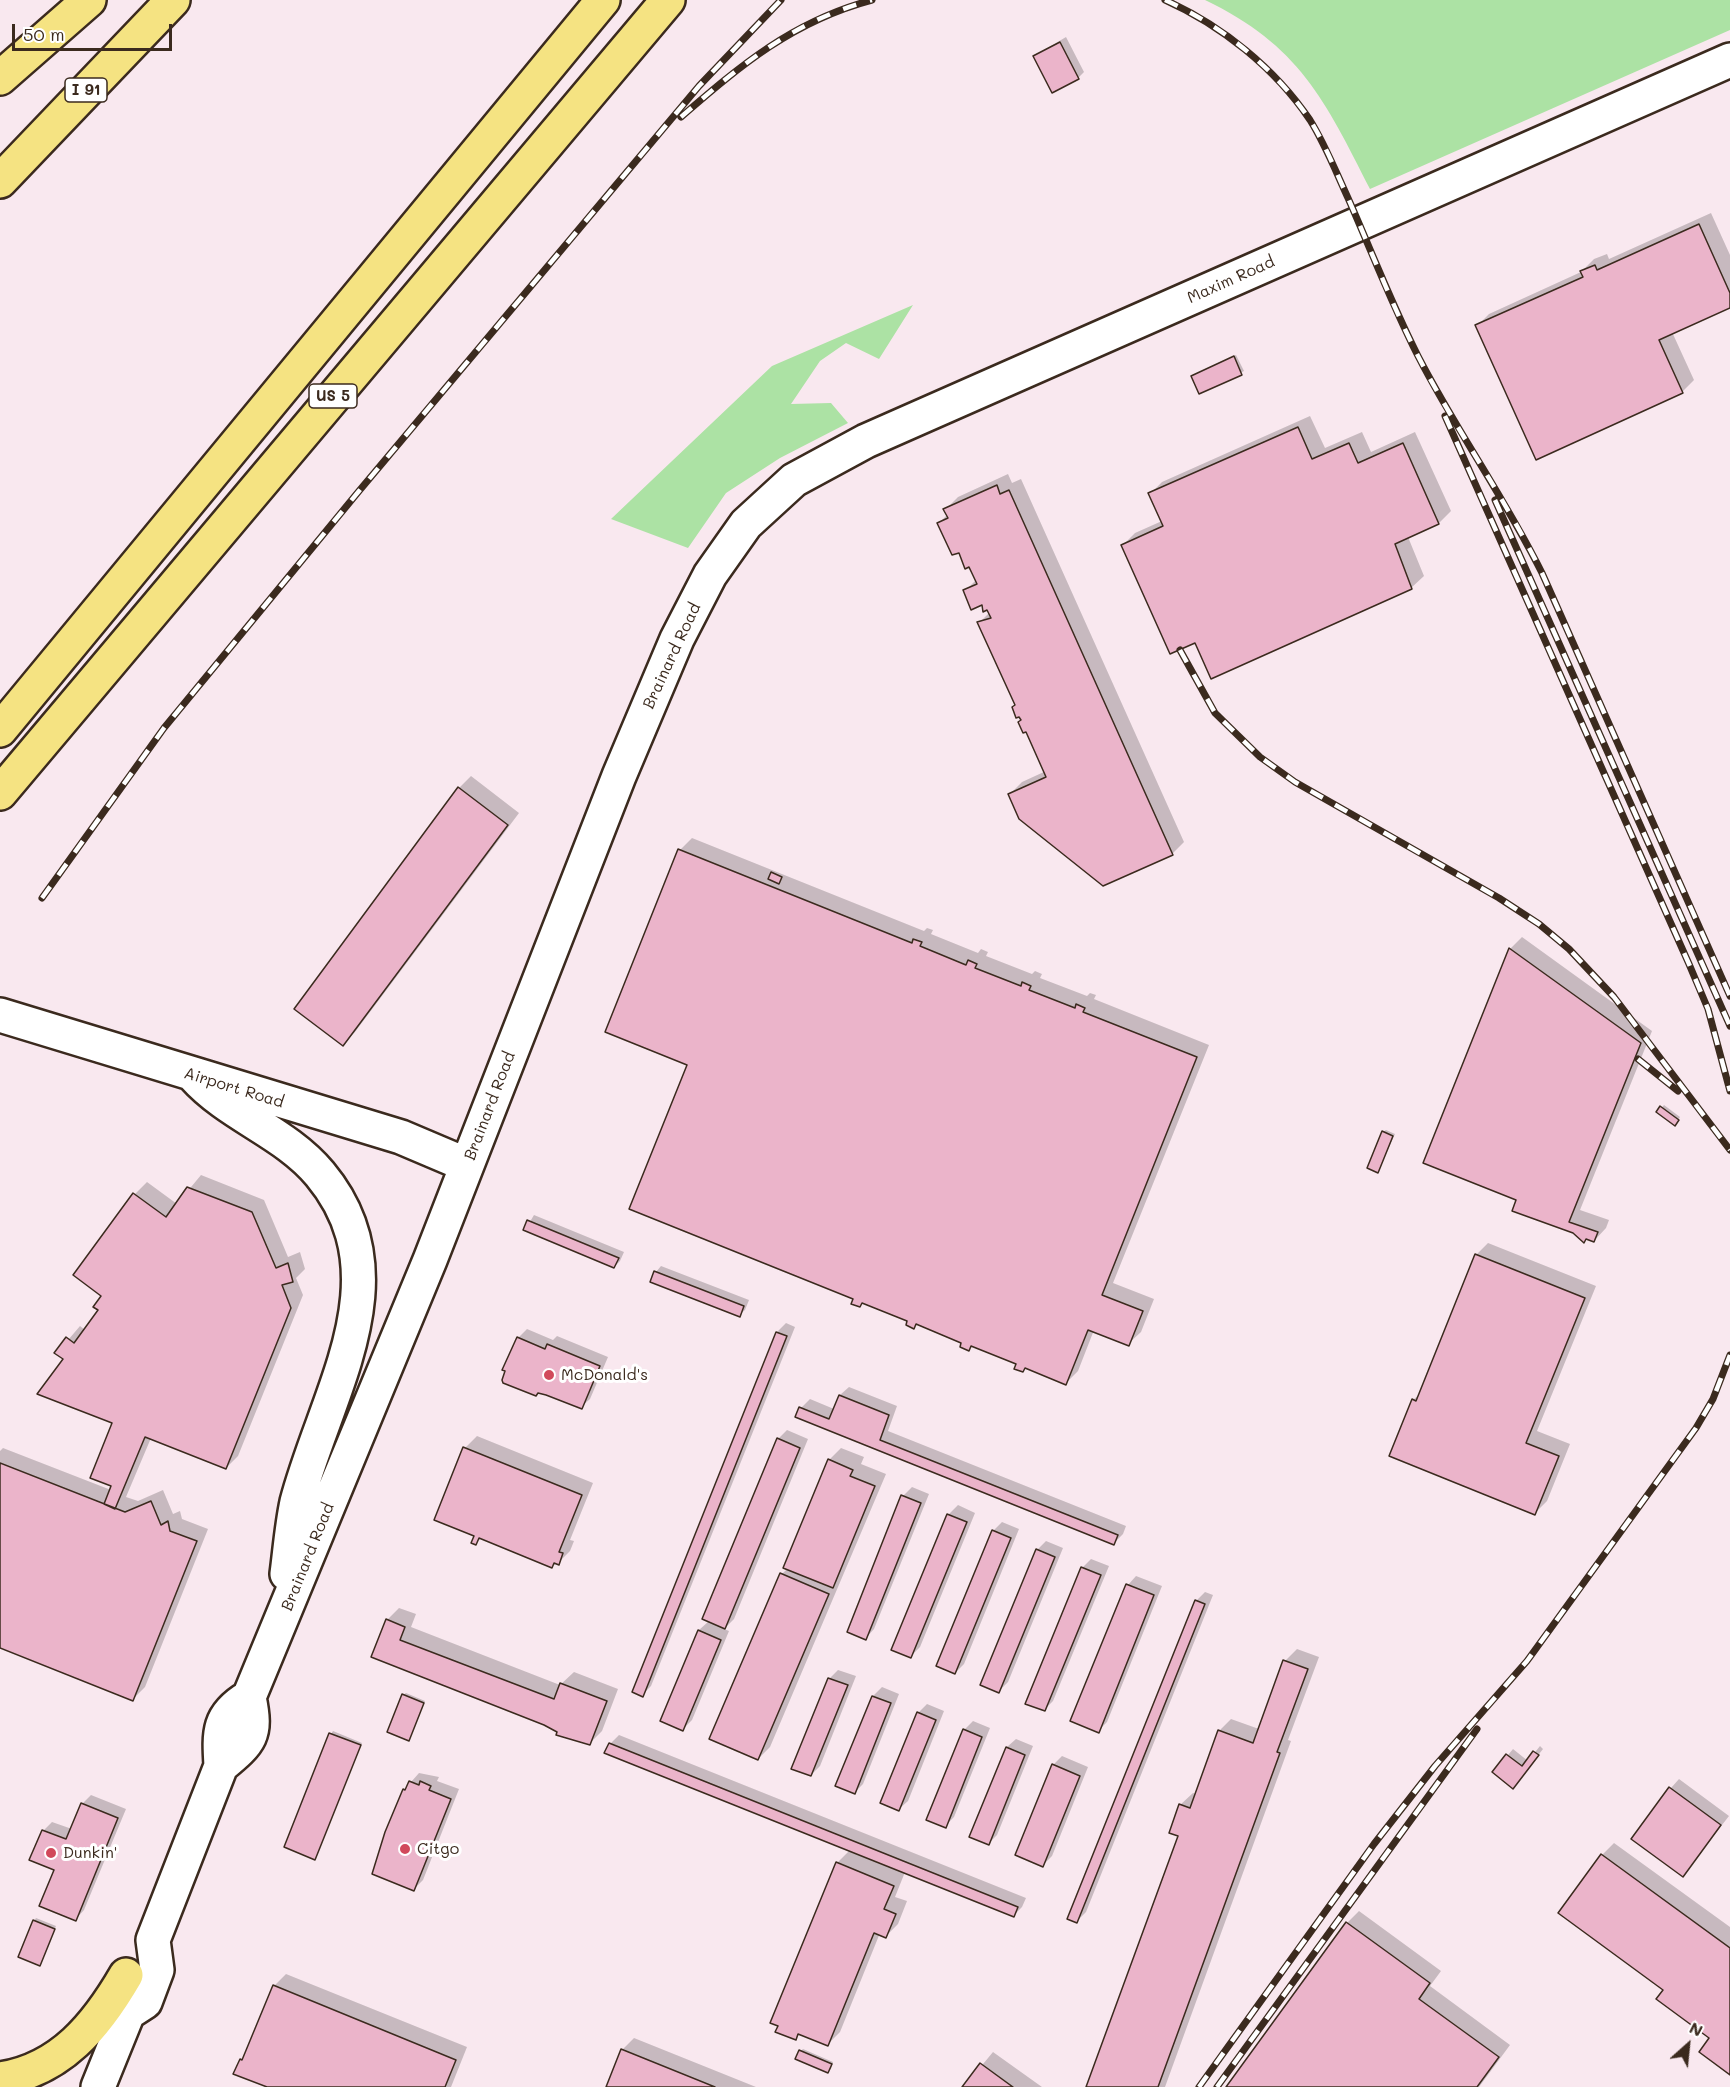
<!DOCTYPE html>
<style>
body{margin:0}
#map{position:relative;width:1730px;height:2087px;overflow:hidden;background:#f9e8ef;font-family:Mali,sans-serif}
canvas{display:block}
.north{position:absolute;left:1658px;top:2015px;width:60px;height:60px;-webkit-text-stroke:4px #fff;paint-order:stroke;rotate:27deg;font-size:16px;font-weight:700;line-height:24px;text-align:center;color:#3b2a1e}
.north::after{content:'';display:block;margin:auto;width:21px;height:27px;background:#3b2a1e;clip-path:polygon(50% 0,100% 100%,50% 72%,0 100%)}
.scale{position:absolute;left:12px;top:24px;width:160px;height:27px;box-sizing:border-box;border:3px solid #3b2a1e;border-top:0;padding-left:8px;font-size:18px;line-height:21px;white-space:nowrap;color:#3b2a1e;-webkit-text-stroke:4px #fff;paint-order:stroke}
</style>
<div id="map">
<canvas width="1730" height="2087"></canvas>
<div class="north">N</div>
<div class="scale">50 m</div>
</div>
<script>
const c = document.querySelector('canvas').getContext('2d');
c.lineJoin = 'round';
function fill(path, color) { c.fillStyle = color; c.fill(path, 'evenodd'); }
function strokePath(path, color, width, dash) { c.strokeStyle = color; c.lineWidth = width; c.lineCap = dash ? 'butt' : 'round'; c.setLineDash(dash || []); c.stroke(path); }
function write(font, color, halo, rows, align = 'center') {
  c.font = font + ' Mali,sans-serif'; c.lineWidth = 6; c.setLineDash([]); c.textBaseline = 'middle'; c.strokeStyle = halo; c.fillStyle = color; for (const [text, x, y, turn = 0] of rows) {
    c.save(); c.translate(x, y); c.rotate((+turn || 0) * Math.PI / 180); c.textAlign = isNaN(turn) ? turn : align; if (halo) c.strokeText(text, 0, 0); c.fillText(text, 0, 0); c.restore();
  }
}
fill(new Path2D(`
 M1205,0H1730V30L1370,189C1325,100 1299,45 1205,0Z
 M913,305L879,359L846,343L820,361L791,404L831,403L848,423L780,458L726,493L688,548L611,519L772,366Z`), '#ace2a4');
fill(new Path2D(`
 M1066,37L1084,72L1078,78L1034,56Z
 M1711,213L1730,255V306L1672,332L1694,380L1682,392L1477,326L1489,314L1581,272L1594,259L1607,254L1609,259Z
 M1236,355L1244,371L1200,392L1195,374Z
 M1310,416L1325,448L1362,432L1371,452L1415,432L1451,511L1439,523L1408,537L1424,576L1411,588L1196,641L1123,545L1135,533L1162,521L1150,494L1162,482Z
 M1008,474L1012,483L1021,479L1184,842L1172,854L1010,794L1022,782L1046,771L979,623L989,613L982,603L966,590L976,580L939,523L948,514L946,509L958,497Z
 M471,776L519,813L355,1032L343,1044L459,788Z
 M692,838L924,931L927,928L933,930L931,934L978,953L981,949L988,952L986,956L1032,974L1035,971L1042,974L1040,978L1087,996L1090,993L1096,995L1094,999L1209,1045L1113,1283L1154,1299L1141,1332L1128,1344L1094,1330L1078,1371L1066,1383L1026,1367L1023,1371L1018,1364L972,1345L968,1349L963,1342L918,1323L914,1327L909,1320L855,1298L689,1065L680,850Z
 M1522,937L1652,1031L1580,1210L1609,1220L1606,1228L1594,1241L1574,1232L1518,1199L1510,949Z
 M1664,1105L1680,1117L1677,1122L1658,1112Z
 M1386,1130L1395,1134L1378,1171L1383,1132Z
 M201,1175L264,1200L288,1257L300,1252L305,1269L296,1278L303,1295L238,1456L226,1468L151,1438L126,1497L138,1501L163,1490L173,1514L180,1511L182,1519L208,1529L145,1687L133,1699L0,1646V1451L3,1448L111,1490L114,1422L65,1358L57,1353L80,1326L85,1330L100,1310L103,1296L75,1275L135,1194L147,1182L177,1204Z
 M534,1215L624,1252L620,1261L614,1267L525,1230Z
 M1488,1243L1596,1286L1537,1431L1570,1444L1547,1501L1535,1513L1413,1400L1421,1393L1476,1255Z
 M661,1266L749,1300L745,1310L739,1315L656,1272Z
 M786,1323L795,1327L651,1686L642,1695L633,1691L777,1332Z
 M527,1329L553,1340L557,1336L608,1357L590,1399L581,1407L546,1393L518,1338Z
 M849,1387L897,1406L888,1431L1126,1526L1123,1534L1114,1543L801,1408L810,1399L834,1409L840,1395Z
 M787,1430L808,1439L734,1619L724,1629L729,1631L692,1720L683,1729L699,1630L709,1621L778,1439Z
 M477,1436L593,1483L570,1540L574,1541L570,1551L558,1563L552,1566L482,1537L476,1543L465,1448Z
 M841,1448L864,1457L861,1464L886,1474L770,1747L758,1759L782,1574L788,1568L829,1460Z
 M912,1487L929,1494L874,1629L866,1638L903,1496Z
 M958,1505L975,1513L920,1647L911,1656L893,1649L949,1514Z
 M1002,1522L1019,1529L964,1664L955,1673L993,1531Z
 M1046,1541L1063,1548L1008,1682L999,1691L1037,1550Z
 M1091,1559L1109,1566L1053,1701L1044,1710L1082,1568Z
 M1136,1576L1162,1586L1107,1722L1098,1731L1128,1585Z
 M1205,1592L1213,1595L1086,1912L1077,1921L1196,1601Z
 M399,1608L416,1614L411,1627L560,1685L574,1672L618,1689L602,1731L590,1743L373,1656L387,1620Z
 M1297,1649L1319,1657L1288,1740L1291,1741L1165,2087H1088L1180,1835V1805L1193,1793L1196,1794L1219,1731L1231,1719L1259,1729L1285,1661Z
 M838,1670L856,1676L820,1766L811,1775L829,1679Z
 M882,1687L899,1694L863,1784L854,1793L873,1696Z
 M406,1693L425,1701L409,1739L403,1695Z
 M927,1704L944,1711L908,1801L899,1809L918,1713Z
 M973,1721L990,1728L954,1817L945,1826L964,1730Z
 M333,1731L362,1743L315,1858L331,1734Z
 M619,1735L1026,1898L1022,1907L1013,1916L905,1872L895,1897L907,1901L898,1924L886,1936L880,1933L840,2032L828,2044L800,2033L795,2039L837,1863L850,1850L610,1744Z
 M1016,1739L1033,1746L997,1835L988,1844L1007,1747Z
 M1540,1746L1543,1749L1518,1781L1494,1772L1513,1749L1528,1761Z
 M1062,1756L1088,1767L1052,1856L1043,1865L1053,1765Z
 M419,1773L439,1777L437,1781L459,1789L423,1880L414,1889L404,1790Z
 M1679,1779L1729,1816L1683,1875L1671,1788Z
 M91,1795L126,1809L84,1910L76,1919L43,1831L52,1822L72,1829L82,1804Z
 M1614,1843L1730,1927V2073L1711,2038L1665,1989L1602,1855Z
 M1359,1911L1441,1971L1430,1986L1510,2045L1479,2087H1227L1347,1923Z
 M36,1918L56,1926L40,1964L34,1921Z
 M286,1974L467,2047L451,2087H272L241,2060L246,2054L274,1986Z
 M634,2038L756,2087H607L622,2050Z
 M803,2049L833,2062L831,2069L828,2071L801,2051Z
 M993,2052L1042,2087H964Z`), '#0003');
const building = new Path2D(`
 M1060,42L1079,79L1052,93L1033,56Z
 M1699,224L1730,293V308L1659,340L1683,393L1536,460L1475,325L1583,277L1580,271L1595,265L1597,270Z
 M1234,356L1242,375L1199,394L1191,376Z
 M1298,427L1312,459L1349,443L1358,463L1403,443L1439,524L1395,544L1412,589L1211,679L1195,643L1170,654L1121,545L1163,526L1148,493Z
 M997,485L1000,494L1009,490L1173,855L1103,886L1019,819L1008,794L1046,777L1026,732L1023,733L1018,722L1021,720L1019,717L1016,718L1012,707L1015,705L977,622L991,618L987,610L983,612L982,605L971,610L963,590L977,584L969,567L965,569L959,553L952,555L937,523L948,518L943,509Z
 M458,787L508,825L343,1046L294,1009Z
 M678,849L912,943L913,939L922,942L920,946L966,965L968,960L977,964L975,968L1021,986L1022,982L1031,986L1029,990L1075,1008L1076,1004L1085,1008L1083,1012L1197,1057L1102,1295L1143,1311L1129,1346L1088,1330L1066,1385L1025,1368L1023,1372L1014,1369L1016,1364L971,1346L969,1351L960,1347L961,1343L916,1324L914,1329L906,1325L907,1321L862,1303L860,1307L851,1304L853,1299L629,1209L687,1065L605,1032Z
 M771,872L782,877L779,884L768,879Z
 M1509,948L1641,1043L1569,1222L1598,1232L1594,1242L1586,1239L1584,1243L1573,1233L1512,1211L1516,1200L1423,1163Z
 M1660,1106L1679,1120L1675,1126L1656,1112Z
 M1382,1131L1393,1136L1378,1173L1367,1168Z
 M187,1187L252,1212L276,1268L288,1263L293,1282L282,1285L291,1308L226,1469L145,1437L115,1509L104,1504L111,1486L90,1478L112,1423L37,1394L63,1359L54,1353L66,1337L74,1343L98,1310L93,1307L101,1296L73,1275L133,1193L166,1217Z
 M527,1220L619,1258L614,1268L523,1230Z
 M1475,1254L1585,1298L1526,1443L1559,1456L1535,1515L1389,1456L1412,1399L1416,1401Z
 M654,1271L744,1306L740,1317L650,1282Z
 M776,1332L787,1336L643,1697L632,1692Z
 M517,1337L545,1349L547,1344L600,1366L582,1409L546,1395L538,1393L536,1396L503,1383L502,1380L505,1371L502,1370Z
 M839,1395L889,1415L880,1440L1118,1535L1114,1545L795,1417L799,1407L829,1419Z
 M777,1438L800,1448L725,1629L702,1619Z
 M463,1447L582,1495L559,1552L563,1553L559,1565L554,1563L552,1568L479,1538L476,1545L471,1543L474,1536L434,1520Z
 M828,1459L853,1470L850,1476L875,1486L833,1588L783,1568Z
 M0,1463L125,1512L151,1501L161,1525L168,1521L170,1531L197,1541L133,1701L0,1648Z
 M901,1495L921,1503L866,1640L847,1632Z
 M947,1514L967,1522L911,1658L891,1650Z
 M992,1530L1011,1538L955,1674L936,1666Z
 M1036,1549L1055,1557L999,1693L980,1685Z
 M1081,1567L1101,1575L1045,1711L1025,1704Z
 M780,1573L829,1594L758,1760L709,1739Z
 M1126,1584L1154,1595L1099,1733L1070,1721Z
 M1195,1600L1205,1604L1077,1923L1067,1919Z
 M386,1619L405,1627L400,1640L554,1699L560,1683L607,1701L590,1745L556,1735L557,1732L544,1725L371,1657Z
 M698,1630L721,1640L683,1731L660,1721Z
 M1283,1660L1308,1669L1277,1752L1280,1753L1158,2087H1086L1178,1836L1169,1833L1179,1804L1190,1808L1218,1730L1253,1743Z
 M828,1678L848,1685L811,1776L791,1769Z
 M402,1694L424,1703L409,1741L387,1732Z
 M872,1696L891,1703L855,1794L835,1786Z
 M917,1712L936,1720L899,1811L880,1803Z
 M963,1729L982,1737L946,1828L926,1820Z
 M329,1733L361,1745L315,1860L284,1847Z
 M609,1743L1018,1907L1014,1917L604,1753Z
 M1006,1747L1025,1755L989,1845L969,1837Z
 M1533,1751L1539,1755L1513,1789L1492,1772L1506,1754L1522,1766Z
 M1052,1764L1080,1776L1043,1867L1015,1855Z
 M409,1781L419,1785L420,1781L431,1786L429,1790L451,1799L414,1891L372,1874L385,1832L403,1789L405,1790Z
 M1669,1787L1721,1825L1683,1877L1631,1839Z
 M81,1803L118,1818L76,1921L39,1906L54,1870L29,1860L42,1830L66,1839Z
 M1601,1854L1730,1948V2075L1699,2052L1709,2038L1656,1999L1663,1990L1558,1913Z
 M836,1862L894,1886L884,1909L896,1914L886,1938L874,1933L828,2046L798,2034L796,2040L775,2032L778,2026L770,2023Z
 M33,1920L55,1929L40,1966L18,1957Z
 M1346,1922L1430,1983L1419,1999L1499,2057L1477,2087H1226Z
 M273,1985L456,2060L445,2087H267L233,2074L240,2059L242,2060Z
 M621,2049L715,2087H606Z
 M799,2050L832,2064L828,2073L795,2059Z
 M980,2063L1013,2087H962Z`);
fill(building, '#ebb4ca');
strokePath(building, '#3b2a1e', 1.5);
const secondary = new Path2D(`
 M0,1015L401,1137L467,1165
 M194,1076C230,1116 285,1132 320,1174C406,1277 325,1394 297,1502C292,1525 290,1551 287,1574
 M221,1766C251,1741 257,1736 249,1697L430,1260L619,776L677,639L710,575L746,524L794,480L866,441L1730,60
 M98,2087L128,2013L145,2002L157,1970L153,1940L221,1766C219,1732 218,1715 249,1697`);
const highway = new Path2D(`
 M0,78L89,0
 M0,181L173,0
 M0,730L603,0
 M0,793L668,0
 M0,2079C61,2070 97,2025 126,1975`);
strokePath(secondary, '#3b2a1e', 38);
strokePath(highway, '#3b2a1e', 38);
strokePath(secondary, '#fff', 33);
strokePath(highway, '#f5e382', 33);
const rail = new Path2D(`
 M1165,0C1221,25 1275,68 1310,120C1325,144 1336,172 1348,198C1371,250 1392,305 1418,356C1456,430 1505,498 1542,573L1730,996
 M681,117C741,65 793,21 872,0
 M1445,416L1689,964L1708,1009L1730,1091
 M1495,500L1730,1026
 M1180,650L1215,713L1260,757L1295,782L1499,898L1539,924L1569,949L1614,997L1730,1150
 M42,898L164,728L359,491L699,86L781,0
 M1638,1059L1678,1091
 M1199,2087L1374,1844L1435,1766L1527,1661L1696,1428L1713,1399L1730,1355
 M1217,2087L1477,1729`);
strokePath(rail, '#3b2a1e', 7);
strokePath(rail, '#fff', 4.5, [14]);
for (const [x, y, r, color] of [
 [549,1375,6,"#d1495b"],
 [405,1849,6,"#d1495b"],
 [51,1853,6,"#d1495b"]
]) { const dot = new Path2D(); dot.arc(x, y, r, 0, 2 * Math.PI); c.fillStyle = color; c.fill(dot); strokePath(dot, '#fff', 2); }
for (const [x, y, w] of [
 [86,90,42],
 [333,396,48]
]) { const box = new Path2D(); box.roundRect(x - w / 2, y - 12, w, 24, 4.5); c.fillStyle = '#fff'; c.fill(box); strokePath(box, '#3b2a1e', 1.5); }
write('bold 15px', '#3b2a1e', null, [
 ["I 91",86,90],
 ["US 5",333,396]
]);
write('16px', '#3b2a1e', '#fff', [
 ["Maxim Road",1231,280,-24],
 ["Brainard Road",672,656,-65],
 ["Airport Road",234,1088,17],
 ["Brainard Road",490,1106,-69],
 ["Brainard Road",308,1557,-68]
]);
write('16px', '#3b2a1e', '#fff', [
 ["McDonald's",561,1375],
 ["Citgo",417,1849],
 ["Dunkin'",63,1853]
], 'left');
</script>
